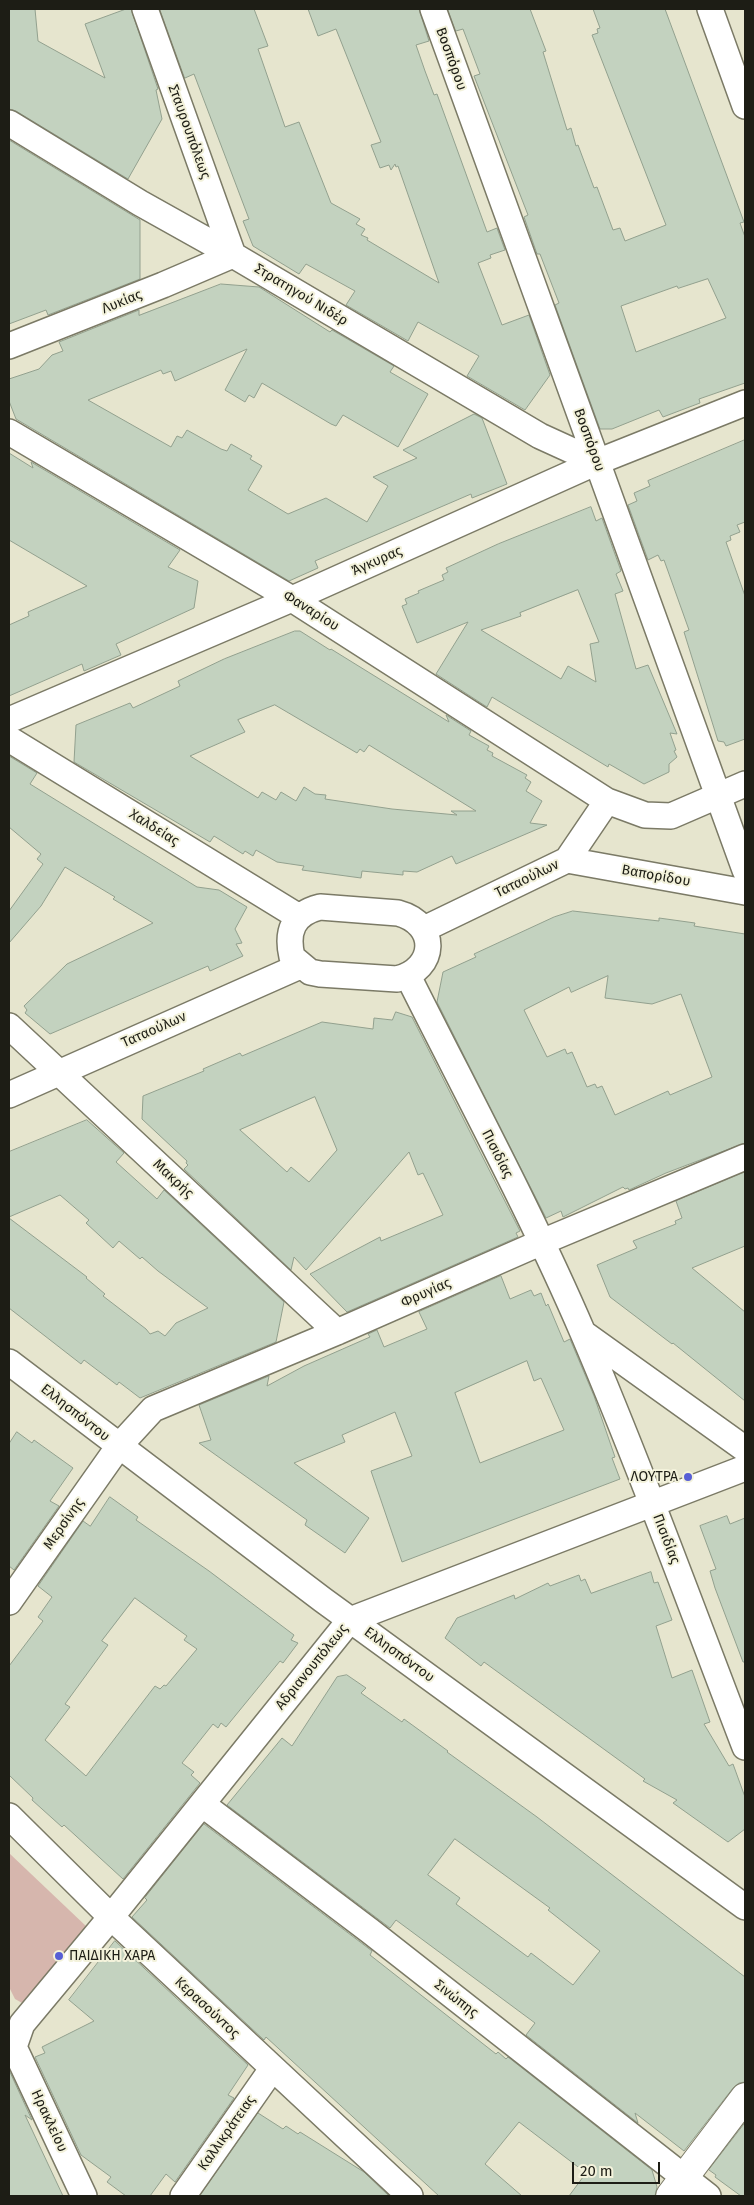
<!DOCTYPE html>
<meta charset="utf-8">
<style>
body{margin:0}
#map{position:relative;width:754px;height:2205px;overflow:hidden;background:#e6e5ce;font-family:"Fira Sans",sans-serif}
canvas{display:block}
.frame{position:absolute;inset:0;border:10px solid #1d1d15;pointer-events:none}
.scale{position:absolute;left:572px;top:2162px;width:88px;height:22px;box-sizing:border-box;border:2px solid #1d1d15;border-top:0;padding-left:6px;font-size:15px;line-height:18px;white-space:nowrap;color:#1d1d15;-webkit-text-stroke:4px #f3f2db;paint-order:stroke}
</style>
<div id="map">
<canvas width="754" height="2205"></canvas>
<div class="frame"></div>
<div class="scale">20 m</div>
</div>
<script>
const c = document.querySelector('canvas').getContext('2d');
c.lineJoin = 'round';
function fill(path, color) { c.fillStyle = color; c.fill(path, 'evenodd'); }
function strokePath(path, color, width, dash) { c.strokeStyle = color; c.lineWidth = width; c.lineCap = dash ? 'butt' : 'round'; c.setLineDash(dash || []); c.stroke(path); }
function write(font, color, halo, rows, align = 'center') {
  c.font = font + ' "Fira Sans",sans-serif'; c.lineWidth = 4; c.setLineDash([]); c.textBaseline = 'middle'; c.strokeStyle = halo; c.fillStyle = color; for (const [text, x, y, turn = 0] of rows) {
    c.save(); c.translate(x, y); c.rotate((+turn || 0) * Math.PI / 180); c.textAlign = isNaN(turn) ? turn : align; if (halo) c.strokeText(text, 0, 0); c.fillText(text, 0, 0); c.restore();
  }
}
fill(new Path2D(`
 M9,1853L87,1927L24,2004L15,1999L9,1987Z`), '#d6b6ad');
const building = new Path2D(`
 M9,9H35L38,41L105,78L85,24L126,9H131L158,89L156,90L162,119L128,179L16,111L9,109Z
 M160,9H254L268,46L258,49L285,127L299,122L331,203L360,219L356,224L365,229L361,235L368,238L367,240L439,283L398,166L396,167L395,164L391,170L389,165L380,168L371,145L381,142L336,29L318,36L308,9H419L429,41L416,45L425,71L434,95L437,94L487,232L497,228L505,250L490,255L491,258L478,263L502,325L529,315L550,375L525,410L467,376L479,356L418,322L408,341L346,305L355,291L306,264L299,274L253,246L243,221L249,219L194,74L185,78Z
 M448,9H530L546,51L543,52L567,130L571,128L576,146L578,145L594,188L597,187L613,230L620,228L625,241L666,225L592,35L598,33L597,29L600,28L593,9H665L744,222L740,223L745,237V383L699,399L700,403L663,417L659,410L612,429H600L555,305L559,303L540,254H537L524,217L528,215L474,76L480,74L463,29L456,31ZM708,279L726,318L636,352L621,306L677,286L678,288Z
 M9,140L140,220V279L48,315L46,310L9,324Z
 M221,284L259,287L330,332L332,330L394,366L390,372L428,394L398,447L343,415L336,426L331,424L262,383L254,398L249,395L245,402L225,390L247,349L175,381L171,371L163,374L161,370L88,400L171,447L177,436L182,438L187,430L221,449L227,451L231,444L252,456L250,459L262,466L248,490L288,514L326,498L367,522L388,486L373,477L417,458L403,450L474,414L482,418L507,484L472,498L471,494L315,561L318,568L289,581L16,419L9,401V379L39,369L52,355L63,351L59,342L139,310V315Z
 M745,440V522L737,525L740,532L730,536L731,540L726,542L745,596V739L726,746L724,742L718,741L684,632L689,630L664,560L661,561L658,555L648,560L628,505L637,501L634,493L650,486L648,481Z
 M9,453L33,468L31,462L180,550L168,567L198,581L194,608L116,644L121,655L84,671L82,664L9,696V625L29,616L28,612L87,586L9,540Z
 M591,507L596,521L602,518L621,571L616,574L623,591L615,594L636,669L648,665L677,734L670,733L676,750L674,751L677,757L669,764V772L644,784L609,764L608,767L492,697L487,707L436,674L468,622L417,643L402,606L407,604L405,599L419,593L418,591L444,580L442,575L448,572L446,568L498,544ZM578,590L599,642L590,644L596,682L568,666L561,679L481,630L521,616L520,613Z
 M295,631H300L330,650L331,649L449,722L446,715L471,731L469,735L489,746L487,750L493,753L492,756L527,775L525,778L531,782L526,791L542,801L530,823L547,825L456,864L452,856L417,872L403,871V875L362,871L361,878L302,870L304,866L277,862L256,850L253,856L245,851L243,854L214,836L210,842L74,762L76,725L130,703L133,708L180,686L178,681L224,659ZM275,705L357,753L360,749L364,752L369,745L476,811H451L457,815L392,809L325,799L326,795L315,794L304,787L296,801L281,792L276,800L262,792L258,798L190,756L245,732L238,720Z
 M9,756L37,773L30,784L197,887L219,890L247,907L235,929L242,943L236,944L243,956L210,971L208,966L50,1034L25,1013L27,1010L24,1006L67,964L153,923L113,899L115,897L65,867L41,906L9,943V911L43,864L37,859L41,854L9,827Z
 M573,911L659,921V918L695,923L694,926L745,934V1143L666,1173L629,1190L628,1188L625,1189L623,1187L563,1217L561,1211L546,1218L437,1002L443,972L476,957L474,954L554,917ZM608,976L605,998L652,1004L681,994L712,1077L670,1095L668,1091L615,1115L602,1086L597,1088L595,1084L587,1087L572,1052L567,1054L565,1049L547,1057L524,1010L569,987L571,992Z
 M396,1012L412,1017L520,1231L516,1233L518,1237L347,1312L310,1274L380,1237L381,1241L443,1215L423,1173L418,1175L409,1152L306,1270L294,1257L291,1270L184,1169L188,1165L186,1163L187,1161L142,1119L143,1096L204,1071L203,1069L240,1053L242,1056L322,1022L373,1029L374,1018L392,1020ZM315,1097L337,1150L309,1182L291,1167L287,1172L240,1130Z
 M87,1120L124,1153L116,1162L157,1199L164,1190L284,1302L276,1342L140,1398L119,1382L117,1385L84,1360L81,1364L9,1308V1218L87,1277L86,1278L105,1294L103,1296L146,1329L150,1334L158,1331L165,1336L176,1323L208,1308L158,1271L142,1257L140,1259L119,1241L113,1248L86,1223L89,1220L60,1195L9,1217V1152Z
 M745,1172V1246L692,1268L745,1312V1401L673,1343L672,1344L610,1297L597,1265L637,1248L633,1241L676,1224L675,1221L682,1218L676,1201Z
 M501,1276L510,1299L531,1290L534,1296L541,1293L546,1306L548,1304L564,1342L570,1339L594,1396L615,1457L612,1458L620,1479L402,1562L371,1471L412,1456L395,1412L342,1435L345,1442L294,1463L369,1518L345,1553L305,1525L307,1520L199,1443L211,1440L199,1405L269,1376L267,1386L304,1366L370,1337L368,1334L377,1330L384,1347L427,1329L419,1312ZM527,1361L534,1381L541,1378L564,1430L480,1463L455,1393Z
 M17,1432L32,1443L34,1440L73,1468L50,1501L59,1506L14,1570L9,1566V1444Z
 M110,1497L138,1517L136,1520L209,1571L294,1635L291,1640L298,1643L283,1663L280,1661L226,1727L221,1723L218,1728L213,1724L182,1763L194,1772L191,1775L200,1783L123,1879L64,1825L62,1827L32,1800L33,1798L9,1775V1666L43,1621L38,1617L52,1597L38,1586L83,1521L90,1526ZM135,1598L187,1636L184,1640L197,1649L166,1686L164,1685L160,1689L155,1686L86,1776L45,1740L70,1707L65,1704L108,1645L102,1641Z
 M727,1516L730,1524L745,1518V1662H743L715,1588L710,1571L716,1569L700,1526Z
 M651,1572L654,1583L658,1582L672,1620L656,1626L672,1678L692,1670L710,1722L704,1724L729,1766L733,1764L745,1797V1829L728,1842L673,1803L677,1800L643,1781L645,1779L484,1662L481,1666L445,1638L457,1618L514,1595L515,1599L548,1583L550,1586L579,1575L581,1581L585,1579L591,1593Z
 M347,1675L366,1688L361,1693L402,1722L404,1719L448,1751L447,1752L537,1817L745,1977V2082L739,2083L733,2088L684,2151L635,2113L638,2123L526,2035L535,2023L396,1920L390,1928L227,1805L282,1738L292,1746L337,1677ZM455,1839L550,1908L548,1910L600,1951L573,1985L531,1953L528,1957L456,1904L460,1898L428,1875Z
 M204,1824L372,1951L370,1955L496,2054L498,2052L506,2059L508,2057L652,2170L657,2187L655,2196H569L586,2173L519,2122L485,2164L522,2196H439L266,2037L264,2040L132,1917L147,1900L145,1898Z
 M115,1941L248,2065L228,2095L234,2098L175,2182L166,2174L150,2196H126L107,2182L111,2177L81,2155L35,2057L45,2053L42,2047L94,2021L69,2000Z
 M9,2070L32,2120L25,2115L63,2196H9Z
 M258,2113L283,2129L286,2126L298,2134L300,2132L364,2172L389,2196H200Z
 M745,2123V2196H741L715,2177L716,2175L709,2170Z`);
fill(building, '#c3d2bf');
strokePath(building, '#92a08e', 1);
const minor = new Path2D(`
 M433,9L745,870
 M710,9L745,106
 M9,123L140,203L233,255L540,436L597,462
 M9,346L163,285L233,255L145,9
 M9,432L292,599L607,801L645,815L671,816L745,784
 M9,720L292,599L597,462L745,403
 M9,739L299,917
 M567,860L745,892
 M320,907L398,913C439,924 437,969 397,979L320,974L310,972L292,957C286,931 293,914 320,907Z
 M424,929L567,860L607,801
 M408,976C467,1094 531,1212 583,1333C641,1469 692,1609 745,1747
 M9,1026L337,1332
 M9,1095L300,966
 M583,1333L745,1449
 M9,1362L323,1600L745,1907
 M9,1602L119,1446L153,1409L337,1332L542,1242L745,1157
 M202,1804L370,1931L708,2196
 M9,1816L111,1917L410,2196
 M9,2042L14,2047L84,2196
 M14,2047L22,2024L111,1917L350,1620L745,1468
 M183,2196L272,2069`);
const tertiary = new Path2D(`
 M670,2196L745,2097`);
strokePath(minor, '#7b7a66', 28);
strokePath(tertiary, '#7b7a66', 30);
strokePath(minor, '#fff', 25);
strokePath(tertiary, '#fff', 28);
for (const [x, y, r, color] of [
 [688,1477,5,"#575ed5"],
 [59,1956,5,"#575ed5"]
]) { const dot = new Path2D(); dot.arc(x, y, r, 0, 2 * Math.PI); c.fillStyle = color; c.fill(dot); strokePath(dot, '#f3f2db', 2); }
write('14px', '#1d1d15', '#f3f2db', [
 ["Βοσπόρου",451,59,70],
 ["Σταυρουπόλεως",189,132,70],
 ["Στρατηγού Νιδέρ",301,295,31],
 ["Λυκίας",122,302,-22],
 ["Βοσπόρου",589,440,70],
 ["Άγκυρας",377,561,-24],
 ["Φαναρίου",311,611,32],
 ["Χαλδείας",154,828,32],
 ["Βαπορίδου",656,876,10],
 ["Ταταούλων",527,879,-26],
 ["Ταταούλων",154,1030,-24],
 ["Πισιδίας",497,1154,63],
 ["Μακρής",173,1179,43],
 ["Φρυγίας",426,1293,-24],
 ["Ελλησπόντου",75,1413,38],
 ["Μερσίνης",64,1524,-55],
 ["Πισιδίας",666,1539,69],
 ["Ελλησπόντου",399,1655,36],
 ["Αδριανουπόλεως",312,1667,-51],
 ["Σινώπης",456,1999,38],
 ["Κερασούντος",207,2008,43],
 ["Ηρακλείου",49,2121,65],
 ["Καλλικράτειας",227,2133,-55]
]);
write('14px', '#1d1d15', '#f3f2db', [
 ["ΛΟΥΤΡΑ",678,1477],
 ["ΠΑΙΔΙΚΗ ΧΑΡΑ",69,1956,"left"]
], 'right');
</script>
